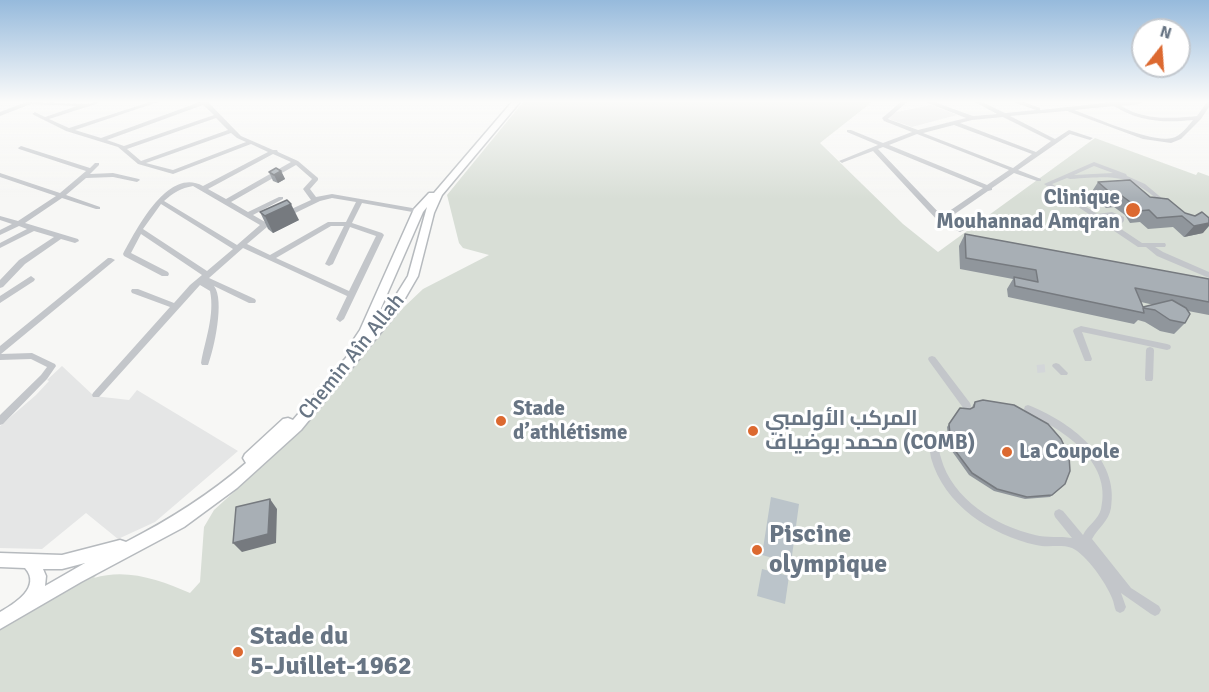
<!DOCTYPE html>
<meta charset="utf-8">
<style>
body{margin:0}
#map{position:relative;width:1209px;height:692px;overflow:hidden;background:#f7f7f5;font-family:Signika,sans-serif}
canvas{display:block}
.north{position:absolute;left:1131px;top:18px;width:60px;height:60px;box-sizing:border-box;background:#fff;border:2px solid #c3c8ce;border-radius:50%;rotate:17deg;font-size:16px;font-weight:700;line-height:24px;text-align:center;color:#687584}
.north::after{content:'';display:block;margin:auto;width:21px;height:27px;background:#dc6930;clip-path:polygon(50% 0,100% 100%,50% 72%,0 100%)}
</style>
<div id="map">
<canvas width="1209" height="692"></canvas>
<div class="north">N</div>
</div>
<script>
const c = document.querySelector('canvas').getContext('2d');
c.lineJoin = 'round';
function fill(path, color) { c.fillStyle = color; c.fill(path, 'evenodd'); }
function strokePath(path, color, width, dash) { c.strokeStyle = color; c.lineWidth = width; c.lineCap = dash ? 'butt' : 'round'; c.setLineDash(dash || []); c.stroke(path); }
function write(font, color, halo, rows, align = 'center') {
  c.font = font + ' Signika,Cairo,sans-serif'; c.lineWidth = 6; c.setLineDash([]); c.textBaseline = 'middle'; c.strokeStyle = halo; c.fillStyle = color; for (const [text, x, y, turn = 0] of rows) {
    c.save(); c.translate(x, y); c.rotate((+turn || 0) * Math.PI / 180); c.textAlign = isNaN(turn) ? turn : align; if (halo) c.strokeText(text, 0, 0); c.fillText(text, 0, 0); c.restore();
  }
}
fill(new Path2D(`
 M931,105L957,115L912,127L889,119L892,113Z
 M62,366L94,396L129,400L137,390L238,451L155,522L118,539L86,513L42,549L0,548V426L36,395L49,381L47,380Z`), '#e5e6e6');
fill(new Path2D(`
 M523,102H872L820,143L903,224L938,252L1095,138L1196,175L1198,172L1209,176V692H0V630L102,569L94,578C127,568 160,580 190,593L200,582L204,527L214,510L279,451L404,307L423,289L489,255L463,248L459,243L447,195Z`), '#d8ded6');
fill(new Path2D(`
 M771,497L799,504L791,563L762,555Z
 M762,569L789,576L785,604L757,596Z`), '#bbc4ca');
strokePath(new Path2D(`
 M1037,369L1048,368`), '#d3d6d9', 8, [8, 4]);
const secondary = new Path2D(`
 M512,102H520L442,195L434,213L418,276L396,314L301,430L237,488L184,527L81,582L0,629V612C14,604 42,587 25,568L0,567V553L62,555L120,540L126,542C169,520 209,495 246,463L243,458L245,454L283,419L288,418L293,420L356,346L352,342L360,330L414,209L429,193H434ZM427,207L408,276L388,308L374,324L423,212ZM85,563L45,586L46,576L43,569H62Z`);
strokePath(secondary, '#b6babe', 3);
fill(new Path2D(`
 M26,102L86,104L100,102L99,103L49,119L69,128L150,102H158L75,130L101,138L200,102H208L241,136L273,150H277L278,152L298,161L318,178V180L310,189L316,197L332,194L418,209L421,211L418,213L362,203L352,223L382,233L384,235L344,319L340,322L336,319L347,296L243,248L209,278L255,299L256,301L255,303H249L214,286C225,300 214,349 208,365H202L201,363C205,340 215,315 210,291L200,285L99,397H93L92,395L93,393L170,307L132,293L131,291L132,289H138L174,303L190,285L202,275L141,234L131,253L168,272L169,274L168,276H162L124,256L123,254C136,230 168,166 203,186L268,152L251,144L173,174L138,164L118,147L66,131L32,114L35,112L45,117L77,106L31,104L0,116V112ZM203,105L214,115L124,146L107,140ZM216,118L228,130L141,161L127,149ZM231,133L237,138L246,142L173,170L146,163ZM273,154L291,162L226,199L208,189ZM296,165L312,179L303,189L311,200L285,212V216H289L320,201L332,198L356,202L346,222H328L270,255L247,244L267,227L278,220L275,218L265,222L253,215L283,199V197H279L248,212L231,202ZM193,186L260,225L237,245L164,201C173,193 181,188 193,186ZM161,204L233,249L207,271L143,229ZM331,226H344L325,264L329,266L333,264L350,227L376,236L349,291L276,258Z
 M901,102H907L888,119L918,130L966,118L928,103L927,102H934L973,116L997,114L975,102H982L1005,113L1036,110L1016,103L1015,102H1023L1040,108V110L1114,102H1143L1140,104L1121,106C1144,120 1170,119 1197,116L1207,102H1209V107L1201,119L1181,139L1171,143L1143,139L1067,111L1010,116L1055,139L1069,130L1093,138L1090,140L1070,134L1018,170L1041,179V181H1037L1014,173L992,188V190L988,191L946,220L962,228L964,230L960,232L939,222L873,151L844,162L842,163L839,161L878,145L847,132V130H851L883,143L912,132L884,121L882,118ZM1114,106C1139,122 1165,123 1193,120C1188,126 1181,136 1172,138C1152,143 1096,118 1074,110ZM1003,117L1051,141L1036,152L960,123L972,120ZM954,125L1032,154L1013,168L923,133ZM917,134L1009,170L987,185L889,145ZM883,147L983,188L942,216L878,149Z
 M21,146L90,168L95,163H99V165L90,174L113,173L139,179L140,180L137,182L113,177L86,178L66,195L100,207V209H96L62,198L25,223L78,239L79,241L75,243L61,239L25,264L3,287L0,288V280L19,260L54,237L34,231L0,248V243L27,229L19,226L0,235V230L12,224L0,220V216L18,221L56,196L0,177V173L60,193L86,171L19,149L18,148Z
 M1094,162L1126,174L1127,176L1145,184L1170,205L1167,207L1165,206C1128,173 1117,176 1070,179L1067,178L1052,184L1097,214L1112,212L1124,217V221L1118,227L1142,243H1165L1166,245L1165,247H1155L1163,252L1209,272V278L1157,256L1146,247H1138L1044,184ZM1094,166L1113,173L1074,175ZM1111,216L1117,219L1113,223L1103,217Z
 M108,258H111L115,260L1,354L32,353L55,364L56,366L47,379L3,424L0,425V415L41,375L47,367L31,359L0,360V346Z
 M31,276L35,279L34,281L0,303V296Z
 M1081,326L1167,344L1170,345L1171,347L1170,349L1167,350L1082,332L1092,359L1091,361H1085L1084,359L1073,331L1074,329Z
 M1150,347L1153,348L1154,350L1153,379L1152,381H1146L1145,379L1146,350L1147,348Z
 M932,356L935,357L970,403L971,406L970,409L967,410L964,409L929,361L928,359L929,357Z
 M1056,363L1059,364L1068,373L1067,375H1061L1052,366L1053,364Z
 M1028,405C1069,421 1120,458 1111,508C1109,521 1098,528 1092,539L1131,588L1159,606L1161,610L1159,614L1155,616L1151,614L1121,593L1126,607L1124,611L1120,613L1116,611C1114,607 1114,602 1112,598C1106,583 1087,555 1072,548C1061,544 1047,548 1036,545C991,535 944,505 931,458C930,452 929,446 928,440L930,437L933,436L936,437L938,440C939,446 939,453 941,458C952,499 996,526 1035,535C1047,538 1060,536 1072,538L1055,517L1054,514L1055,511L1059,509L1063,511L1083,535C1087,526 1099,519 1101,509C1113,461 1061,428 1025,412L1024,409L1025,406Z`), '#c3c6ca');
fill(secondary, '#fff');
fill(new Path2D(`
 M281,171L285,179L278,183L273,181L269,172Z
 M1098,182L1150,197L1168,199L1203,233L1184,237L1173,227L1148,229L1140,222L1130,223L1125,215L1114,207L1106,208L1091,193Z
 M260,212L299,220L273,233L268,229Z
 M965,234L1209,279V315L1188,311L1185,323L1174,334L1160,331L1145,322L1138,320L1134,324L1008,297L1007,289L1013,279L960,269L959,246ZM1141,302L1154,305L1143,307Z
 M975,402L1065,484L1050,497L1025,499L994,491L969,475L949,447L947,427L960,408L970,409L972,408L973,405Z`), '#90969c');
fill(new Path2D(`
 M281,171L285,179L278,183L274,175Z
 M291,204L299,220L273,233L265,216Z
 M1209,223V226L1203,233L1184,237L1194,226Z
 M270,499L277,509L276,543L242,552L233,543Z`), '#767a7f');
const building = new Path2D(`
 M276,168L281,171L274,175L269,172Z
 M1130,180L1150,197L1168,199L1185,213L1195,216L1202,212L1209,218V223L1194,226L1182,216L1157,218L1149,210L1138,211L1133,204L1122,196H1114L1098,182Z
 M287,200L291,204L265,216L260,212Z
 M965,234L1209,279V302L1135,288L1143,307L1172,300L1186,308L1190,314L1185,323L1170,320L1155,310L1143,308L1144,313L1015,286L1014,277L1038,282L1036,270L966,258Z
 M983,400L1014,405L1048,424L1061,439L1069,456L1070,471L1065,484L1052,495L1027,497L997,489L972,473L951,445L949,424L960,408L970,409L974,407L975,402Z
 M270,499L268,534L233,543L236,507Z`);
fill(building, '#a8afb5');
strokePath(building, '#767a7f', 1.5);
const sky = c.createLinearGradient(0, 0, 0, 199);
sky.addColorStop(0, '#96badc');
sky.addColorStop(0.51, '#fbfbfa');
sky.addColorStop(1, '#fbfbfa00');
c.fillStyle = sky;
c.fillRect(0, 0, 1209, 199);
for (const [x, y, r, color] of [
 [1133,210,8,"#dc6930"],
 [501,421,6,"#dc6930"],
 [753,431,6,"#dc6930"],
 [1007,452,6,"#dc6930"],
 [757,550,6,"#dc6930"],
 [238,652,6,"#dc6930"]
]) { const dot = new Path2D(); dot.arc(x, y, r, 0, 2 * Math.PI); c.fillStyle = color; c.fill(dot); strokePath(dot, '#fff', 2); }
write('bold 21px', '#687584', '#fff', [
 ["Clinique",1120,198,"right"],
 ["Mouhannad Amqran",1120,222,"right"],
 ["Stade",513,409],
 ["d’athlétisme",513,433],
 ["المركب الأولمبي",765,419],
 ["محمد بوضياف (COMB)",765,443],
 ["La Coupole",1019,452]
], 'left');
write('21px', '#687584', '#fff', [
 ["Chemin Aîn Allah",352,357,-51]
]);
write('bold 26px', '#687584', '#fff', [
 ["Piscine",769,535],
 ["olympique",769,565],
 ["Stade du",250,637],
 ["5-Juillet-1962",250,667]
], 'left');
</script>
